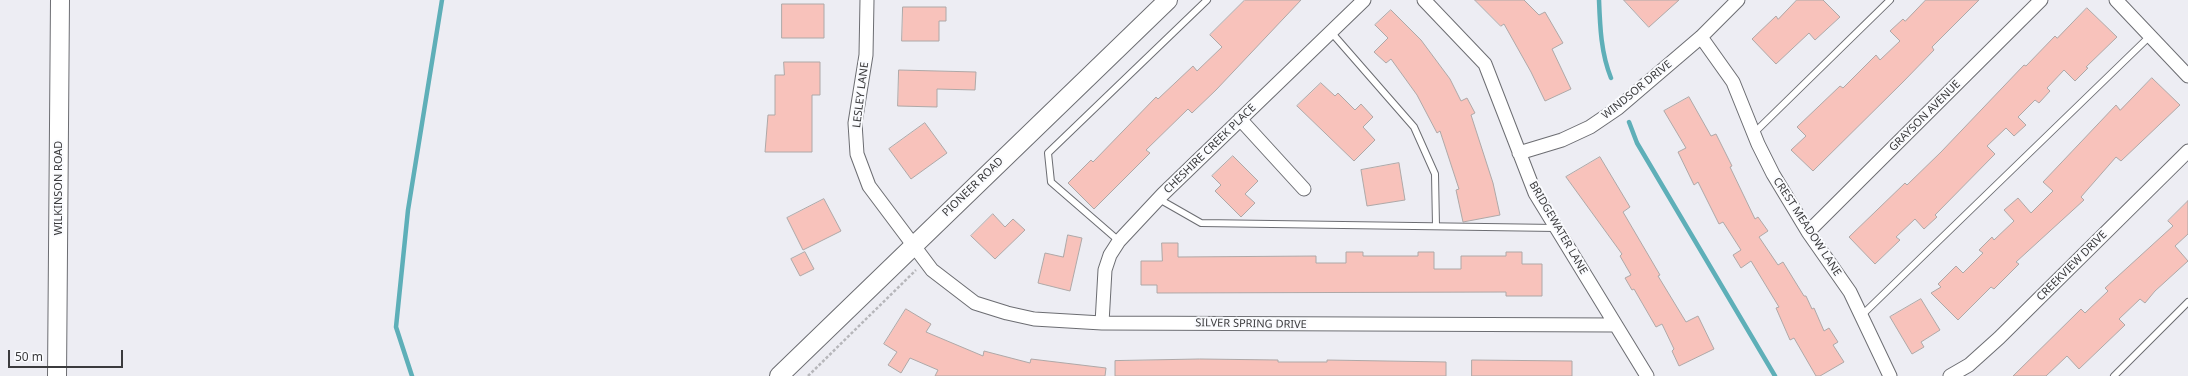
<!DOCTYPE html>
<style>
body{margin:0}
#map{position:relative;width:2188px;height:376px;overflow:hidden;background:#ededf3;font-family:"Noto Sans",sans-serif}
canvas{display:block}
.scale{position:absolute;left:8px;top:350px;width:115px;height:18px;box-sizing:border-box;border:2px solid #3b3b3d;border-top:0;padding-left:5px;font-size:12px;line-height:14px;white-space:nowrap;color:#3b3b3d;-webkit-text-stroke:3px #fafbfe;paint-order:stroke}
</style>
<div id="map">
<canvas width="2188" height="376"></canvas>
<div class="scale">50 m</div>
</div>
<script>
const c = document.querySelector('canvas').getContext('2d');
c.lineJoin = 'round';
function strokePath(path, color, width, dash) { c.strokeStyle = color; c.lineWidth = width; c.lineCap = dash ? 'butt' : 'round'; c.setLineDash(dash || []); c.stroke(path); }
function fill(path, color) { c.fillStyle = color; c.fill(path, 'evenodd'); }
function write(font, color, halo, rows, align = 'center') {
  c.font = font + ' "Noto Sans",sans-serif'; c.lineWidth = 4; c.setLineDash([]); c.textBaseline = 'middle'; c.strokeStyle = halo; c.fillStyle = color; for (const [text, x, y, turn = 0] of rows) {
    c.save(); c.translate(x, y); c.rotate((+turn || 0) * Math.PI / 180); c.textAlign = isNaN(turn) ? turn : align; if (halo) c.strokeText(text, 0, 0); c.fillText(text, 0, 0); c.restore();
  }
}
strokePath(new Path2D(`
 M1599,0C1600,27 1601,53 1611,78
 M1629,122L1637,143L1775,376
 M412,376L396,327L408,210L442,0`), '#5eafb8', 4.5);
const building = new Path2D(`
 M1245,0H1301L1216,90L1192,113L1188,109L1146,150L1150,153L1094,209L1068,183L1091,160L1093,162L1156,97L1158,99L1193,66L1197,71L1222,47L1210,35Z
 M1475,0H1524L1539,15L1545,12L1563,43L1552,49L1571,89L1545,101L1531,72L1504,24L1501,26Z
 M1624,0H1679L1649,27Z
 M1797,0H1823L1840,17L1815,40L1809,33L1776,64L1752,39L1776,16L1778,19Z
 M1926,0H1979L1932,47L1934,50L1903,82L1813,171L1791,150L1806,136L1797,127L1840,86L1843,88L1876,55L1880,60L1900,41L1890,31L1903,19L1905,21Z
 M782,4H824V38H782Z
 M903,7H946V21H939V41H902Z
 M2087,8L2117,37L2086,67L2088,68L2075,81L2064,70L2047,88L2050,91L2039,103L2035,100L2018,117L2026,125L2014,136L2006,128L1987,146L1995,154L1935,215L1937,217L1924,229L1915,219L1896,237L1900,240L1875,264L1849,237L1905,183L1907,185L1941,152L2024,65L2026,66L2055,36L2057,38Z
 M1391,10L1421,40L1450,79L1461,101L1467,98L1475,113L1471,115L1493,183L1500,215L1463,222L1456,190L1459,189L1440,131L1437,133L1417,95L1391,59L1386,63L1374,52L1388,38L1375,25Z
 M784,62H820V95H812V152H765L768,115H775V75H784Z
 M899,70L976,72L975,90L937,89V107L898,106Z
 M2152,78L2180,105L2121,161L2116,157L2081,197L2084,200L2016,262L2019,264L1994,289L1991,287L1958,320L1931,293L1941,287L1938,284L1956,266L1963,273L1983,253L1979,250L1992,237L1994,240L2014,221L2004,210L2018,198L2031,213L2053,191L2043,182L2116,105L2120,110Z
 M1321,83L1335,96L1338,93L1355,110L1361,104L1373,117L1363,127L1375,140L1354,161L1297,106Z
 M1689,97L1711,136L1716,134L1732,166L1730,167L1755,219L1758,217L1768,231L1759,237L1778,265L1783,262L1804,296H1806L1812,309L1814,308L1824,331L1829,328L1838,342L1833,345L1844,362L1820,376H1816L1794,338L1790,340L1776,308L1779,307L1751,261L1741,268L1733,255L1741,250L1723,222L1719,224L1698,182L1694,185L1678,152L1686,148L1664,111Z
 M925,123L947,153L911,179L889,149Z
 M1233,156L1258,181L1245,194L1255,203L1241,217L1215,191L1221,185L1212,176Z
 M1600,157L1630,207L1623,212L1660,275L1658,276L1686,322L1698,316L1714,349L1679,366L1672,351L1674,349L1662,324L1656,327L1634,289L1632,290L1625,278L1631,275L1620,256L1622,254L1566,177Z
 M1399,163L1405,200L1367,206L1361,170Z
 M824,199L841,231L803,250L787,218Z
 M2188,201V234L2175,246L2188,261L2155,291L2145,303L2140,299L2119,319L2125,325L2079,369L2067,356L2046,376H2013L2081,309L2085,313L2108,291L2105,288L2173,226L2168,221Z
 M993,214L1005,227L1013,219L1025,230L995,259L971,236Z
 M1068,235L1082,238L1070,291L1038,283L1045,253L1063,257Z
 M1162,243H1178V257L1316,256V263H1346V252H1363V256H1418V252H1434V269H1461V256H1506V252H1522V264H1542V296H1506V292L1157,293V285H1141V261H1162Z
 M805,252L814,269L800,276L791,259Z
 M1921,299L1940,330L1921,342L1924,347L1912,354L1890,317Z
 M906,309L931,324L926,332L983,356L984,351L1030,363L1031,359L1106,368L1105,376H935L938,370L910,358L901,373L888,365L897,352L884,344Z
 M1200,359L1278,360V362H1327V360L1446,362V376H1115V361Z
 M1472,360L1572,361V376H1472Z`);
fill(building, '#f8c2bb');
strokePath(building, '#aea8a7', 1);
const lane = new Path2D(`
 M1331,32L1414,127L1435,174L1436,226
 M1754,133L1890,0
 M1159,199L1201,223L1556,228
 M1119,241L1051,182L1048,153L1207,0
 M1862,315L2150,36
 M2114,376L2188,302`);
const street = new Path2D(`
 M867,0L866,55L855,123L857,154L869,186L932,270L975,303L1007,313L1034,319L1102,323L1615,325
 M1424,0L1485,64L1535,193L1647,376
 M2116,0L2188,76
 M1701,37L1733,82L1758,144L1773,174L1808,232L1850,292L1890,376
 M1240,119L1304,189
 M1519,153L1562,140L1590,127L1618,108L1701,37L1738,0
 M1808,232L2041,0
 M1102,323L1105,270L1110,255L1119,241L1163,194L1364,0
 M1950,376L1969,365L1999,338L2188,151`);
const secondary = new Path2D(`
 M57,376L60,0
 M779,376L1168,0`);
strokePath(lane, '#6c6d72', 8);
strokePath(street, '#6c6d72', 15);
strokePath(secondary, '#6c6d72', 20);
strokePath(new Path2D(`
 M808,376L916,270`), '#b6b6ba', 2.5, [3, 2]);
strokePath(lane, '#fff', 6);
strokePath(street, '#fff', 13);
strokePath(secondary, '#fff', 18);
write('11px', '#3b3b3d', '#fafbfe', [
 ["WINDSOR DRIVE",1637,90,-39],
 ["LESLEY LANE",861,95,-83],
 ["GRAYSON AVENUE",1925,116,-45],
 ["CHESHIRE CREEK PLACE",1210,149,-44],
 ["PIONEER ROAD",973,187,-44],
 ["WILKINSON ROAD",59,188,-90],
 ["CREST MEADOW LANE",1807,227,57],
 ["BRIDGEWATER LANE",1558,228,60],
 ["CREEKVIEW DRIVE",2072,266,-45],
 ["SILVER SPRING DRIVE",1251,324,1]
]);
</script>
